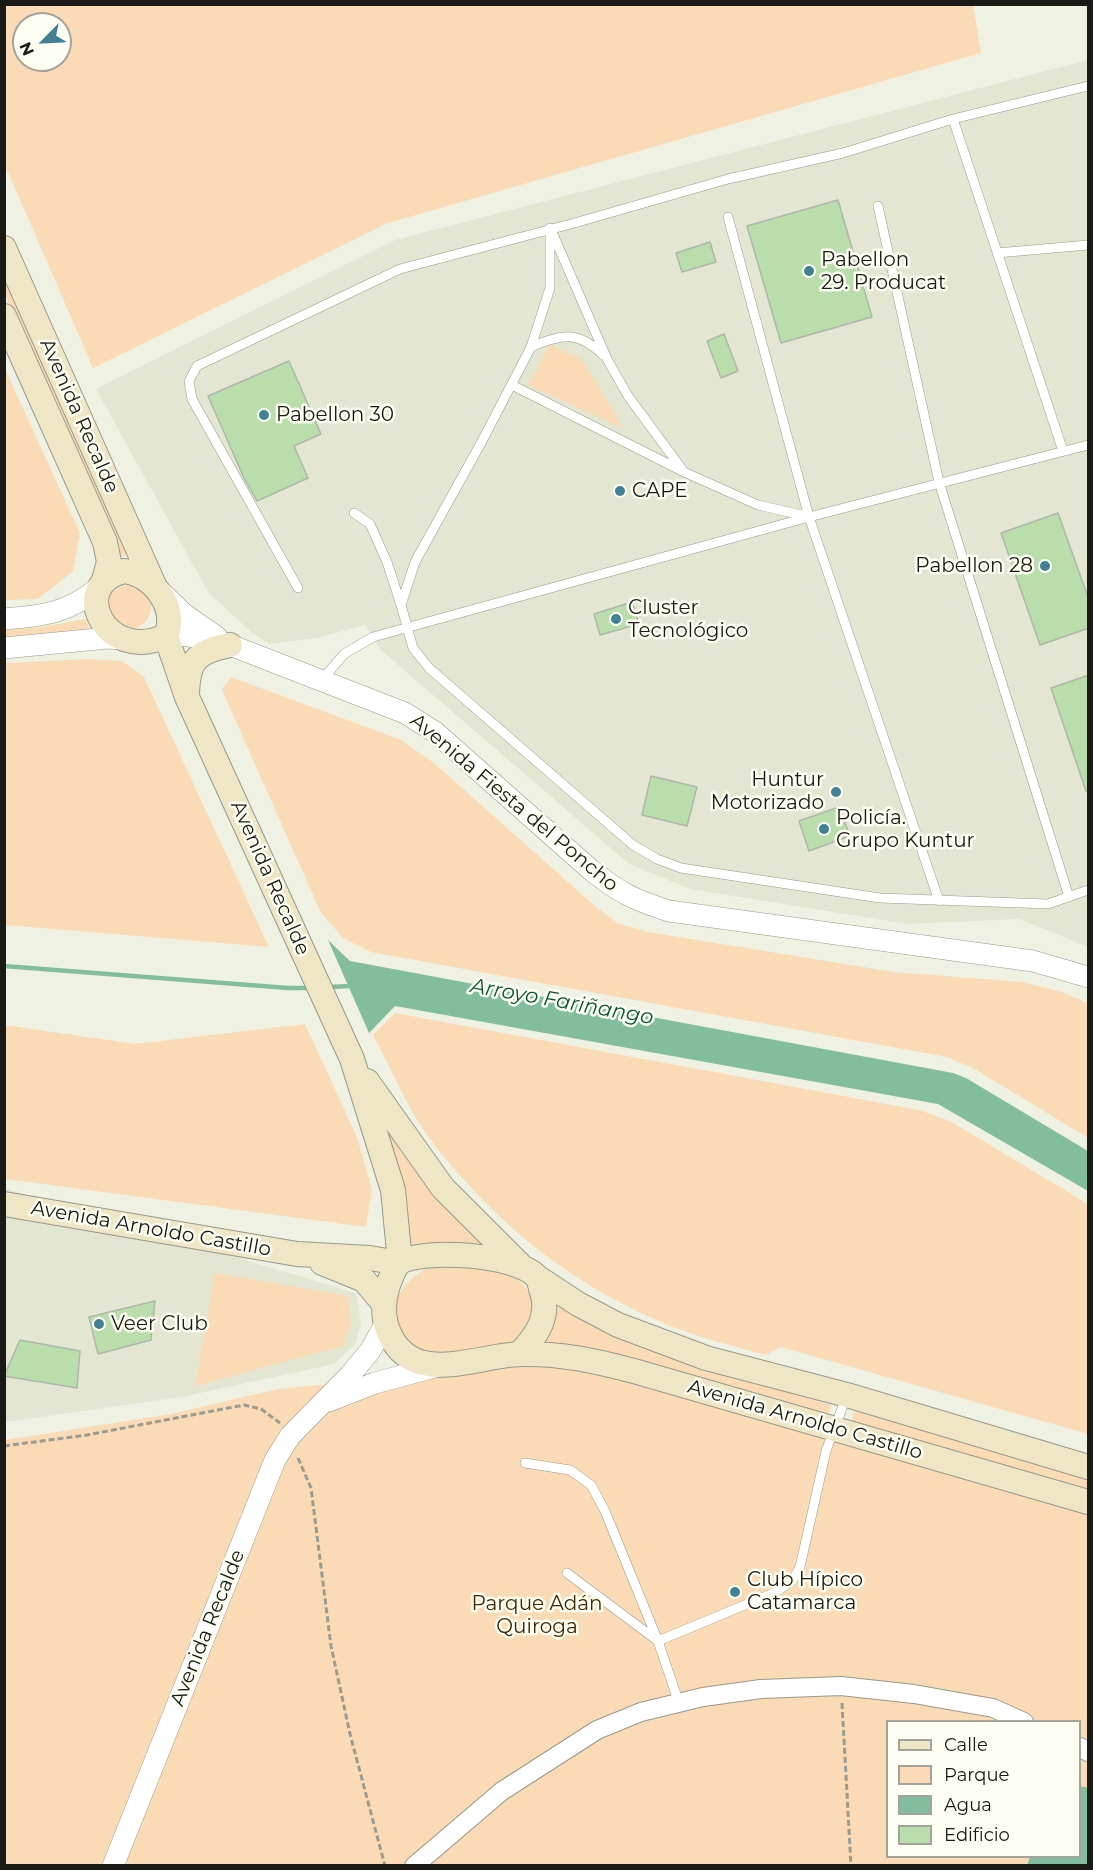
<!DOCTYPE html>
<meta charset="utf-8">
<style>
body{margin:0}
#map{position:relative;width:1093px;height:1870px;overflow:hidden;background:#eff2e3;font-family:Montserrat,sans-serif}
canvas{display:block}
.frame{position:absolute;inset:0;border:6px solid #191a15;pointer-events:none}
.legend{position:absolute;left:886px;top:1720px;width:195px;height:138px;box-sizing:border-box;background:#fdfff3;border:2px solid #a2a39a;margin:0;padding:8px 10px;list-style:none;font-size:18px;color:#191a15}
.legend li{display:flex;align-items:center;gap:12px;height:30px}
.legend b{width:30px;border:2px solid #a2a39a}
.north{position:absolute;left:12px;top:12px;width:60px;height:60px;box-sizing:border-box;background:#fdfff3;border:2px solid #a2a39a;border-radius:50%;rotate:246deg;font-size:16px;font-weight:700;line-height:24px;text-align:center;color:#191a15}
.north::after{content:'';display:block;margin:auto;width:21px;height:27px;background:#418095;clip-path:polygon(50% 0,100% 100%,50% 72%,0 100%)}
</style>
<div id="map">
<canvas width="1093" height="1870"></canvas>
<div class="frame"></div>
<ul class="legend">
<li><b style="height:8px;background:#efe6c5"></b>Calle</li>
<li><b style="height:16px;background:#fadbb6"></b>Parque</li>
<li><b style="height:16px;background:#82be9b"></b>Agua</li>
<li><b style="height:16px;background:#badeab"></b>Edificio</li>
</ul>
<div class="north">N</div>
</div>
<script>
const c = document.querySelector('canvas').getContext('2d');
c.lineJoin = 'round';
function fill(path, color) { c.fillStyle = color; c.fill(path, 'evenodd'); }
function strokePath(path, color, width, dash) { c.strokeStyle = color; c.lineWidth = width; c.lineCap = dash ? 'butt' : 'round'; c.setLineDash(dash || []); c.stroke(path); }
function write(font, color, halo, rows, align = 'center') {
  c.font = font + ' Montserrat,sans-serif'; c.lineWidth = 5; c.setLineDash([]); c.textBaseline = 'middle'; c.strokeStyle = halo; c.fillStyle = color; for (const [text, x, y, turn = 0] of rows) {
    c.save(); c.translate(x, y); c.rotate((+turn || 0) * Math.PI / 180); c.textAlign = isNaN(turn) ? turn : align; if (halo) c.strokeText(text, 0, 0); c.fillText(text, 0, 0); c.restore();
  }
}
fill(new Path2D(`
 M1088,60V947L1019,919L908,924L690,889L629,864L381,650L365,625L317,638L270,644L252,633L208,592L96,389L395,240Z
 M4,1188L356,1293L361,1324L355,1345L334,1364L182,1397L5,1422Z`), '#e3e7d1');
fill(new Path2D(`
 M973,4L981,53L388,223L93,368L5,165V5ZM24,24H60V60H24Z
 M4,274L129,555L121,556L5,295Z
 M549,345L581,358L623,428L528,385Z
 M5,369L80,533L73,571L38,599L5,600Z
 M107 607a22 22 0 1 1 44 0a22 22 0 1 1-44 0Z
 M86,619L90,630L5,639V630L41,627Z
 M88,659L122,661L144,677L269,947L5,925V663Z
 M231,677L401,740L434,763L596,907L619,924L648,932L894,972L1022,982L1059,991L1088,1003V1138L973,1068L947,1057L371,952L343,938L321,913L222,690Z
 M395,1013L919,1110L950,1121L1088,1204V1434L781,1347L766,1355C745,1349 724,1344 704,1338C616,1309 538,1259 475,1192C453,1168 429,1141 413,1113C399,1088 387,1061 373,1035Z
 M305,1024L357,1137L372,1189L366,1227L5,1179V1025L135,1044Z
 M382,1122L488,1250L407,1247Z
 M431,1267C453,1266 503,1266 520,1281C538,1297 536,1333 513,1344C508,1346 501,1346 495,1347C483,1349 441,1359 432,1356C428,1355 424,1352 420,1350C380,1327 391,1283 431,1267Z
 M215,1273L348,1296L351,1324L343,1346L195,1386Z
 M553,1302L647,1349L707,1370L740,1377L831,1405L828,1418L547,1344L545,1341Z
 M553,1363L626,1380L1088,1513V1865L5,1866V1440L171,1414L278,1389ZM888,1722H1080V1856H888Z
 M854,1411L1088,1477V1494L851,1425Z`), '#fadbb6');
fill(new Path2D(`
 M328,940L350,961L953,1073L966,1078L1088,1151V1191L938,1104L395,1006L369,1033Z
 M1080,1786L1088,1788V1865H1027L1030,1857L1080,1856Z`), '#82be9b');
strokePath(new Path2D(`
 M4,966L288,988H310
 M328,987L352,986`), '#82be9b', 4.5);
const building = new Path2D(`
 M838,200L872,317L781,343L747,226Z
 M710,242L716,262L682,272L676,253Z
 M724,334L738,371L721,378L707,341Z
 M289,361L321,434L294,446L308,478L257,501L244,478L208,396Z
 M1058,513L1089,600V628L1040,645L1001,533Z
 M632,602L639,624L600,635L594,614Z
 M1089,675V791H1086L1051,688Z
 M651,776L697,787L687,826L642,815Z
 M839,807L850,836L809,851L799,821Z
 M155,1301L151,1340L98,1354L89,1317Z
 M20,1340L80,1351L77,1388L4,1376Z`);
fill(building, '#badeab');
strokePath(building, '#aeb7ab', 1.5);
const service = new Path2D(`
 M953,119L1063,451
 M878,206L939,482L1069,897
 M728,217L809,517L939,901
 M550,228V288L531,347L481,443L415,562L401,605L413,648L429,668L633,845L657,859L681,868L880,898L1048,904L1088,890
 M552,232L607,359L628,396L684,472L758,505L806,516
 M997,253L1088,245
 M531,347C561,334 578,330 603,355
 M512,385L682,471
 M354,513L370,524L387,562L401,605
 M298,588L192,399L189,381L197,366L400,269L571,224L728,179L843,153L953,119L1088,86
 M321,681L344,654L373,637L809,517L1088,445
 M525,1463L570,1470L591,1485L605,1511L658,1641L679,1703
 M567,1573L658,1641L776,1592L793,1580L800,1567L826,1451L847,1395`);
const minor = new Path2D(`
 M1080,1747L1088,1752
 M414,1866L502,1791L597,1730L641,1712L703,1697L761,1689L841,1686L914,1694L993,1708L1024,1722`);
const tertiary = new Path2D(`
 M160,591L184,614L217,637
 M4,619C43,616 69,613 99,587
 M168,633L203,638L230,645L405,713L435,732L591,870C620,893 634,900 669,911L1033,961L1088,977
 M4,648L108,638L122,639
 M329,1401L375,1383L438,1366
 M113,1866L275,1460L290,1436L350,1375L370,1351L385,1324`);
const secondary = new Path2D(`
 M4,248L154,585
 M4,316L105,542L109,562L104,580
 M124,571C153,574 178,608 166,636C104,664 68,584 124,571Z
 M166,636L187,697L352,1059L393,1190L400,1262
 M187,695C188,660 196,652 230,645
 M367,1081L443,1188L521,1266
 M4,1204L297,1254L370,1258L398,1263
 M322,1263L364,1280L384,1304
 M537,1277L578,1304L618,1325L706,1358L847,1395L1088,1467
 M519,1354C537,1336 551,1315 541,1289C540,1285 539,1279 536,1276C514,1254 424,1248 398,1263C386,1284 379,1310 389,1333C413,1388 477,1355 521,1354C560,1353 596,1361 634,1371L1088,1502`);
strokePath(service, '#96998b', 10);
strokePath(minor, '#96998b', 20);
strokePath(tertiary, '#96998b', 22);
strokePath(secondary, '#96998b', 26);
strokePath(new Path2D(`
 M4,1446L87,1435L244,1405L261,1409L280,1423
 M298,1458L311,1488L331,1646L350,1734L385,1866
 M842,1703L851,1866`), '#9a9c91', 3, [6, 3]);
strokePath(service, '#fff', 9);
strokePath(minor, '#fff', 18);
strokePath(tertiary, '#fff', 21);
strokePath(secondary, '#efe6c5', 24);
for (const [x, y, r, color] of [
 [809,271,6,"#418095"],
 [264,415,6,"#418095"],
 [620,491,6,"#418095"],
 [1045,566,6,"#418095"],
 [616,619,6,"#418095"],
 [836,792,6,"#418095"],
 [824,829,6,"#418095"],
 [99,1324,6,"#418095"],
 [735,1592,6,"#418095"]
]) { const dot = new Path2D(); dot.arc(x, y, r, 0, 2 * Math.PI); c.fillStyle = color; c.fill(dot); strokePath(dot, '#fdfff3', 2); }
write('20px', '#191a15', '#fdfff3', [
 ["Pabellon",821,260],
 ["29. Producat",821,283],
 ["Pabellon 30",276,415],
 ["CAPE",632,491],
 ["Pabellon 28",1033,566,"right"],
 ["Cluster",628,608],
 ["Tecnológico",628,631],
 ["Huntur",824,780,"right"],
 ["Motorizado",824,803,"right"],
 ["Policía.",836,818],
 ["Grupo Kuntur",836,841],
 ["Veer Club",111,1324],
 ["Club Hípico",747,1580],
 ["Catamarca",747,1603]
], 'left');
write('20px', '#191a15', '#fdfff3', [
 ["Avenida Recalde",79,416,66],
 ["Avenida Fiesta del Poncho",514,803,40],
 ["Avenida Recalde",270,878,66],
 ["Avenida Arnoldo Castillo",151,1229,10],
 ["Avenida Arnoldo Castillo",805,1420,16],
 ["Avenida Recalde",208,1628,-68]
]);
write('20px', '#412700', '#fdfff3', [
 ["Parque Adán",537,1604],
 ["Quiroga",537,1627]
]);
write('italic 21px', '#0b5534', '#fdfff3', [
 ["Arroyo Fariñango",562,1002,10]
]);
</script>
